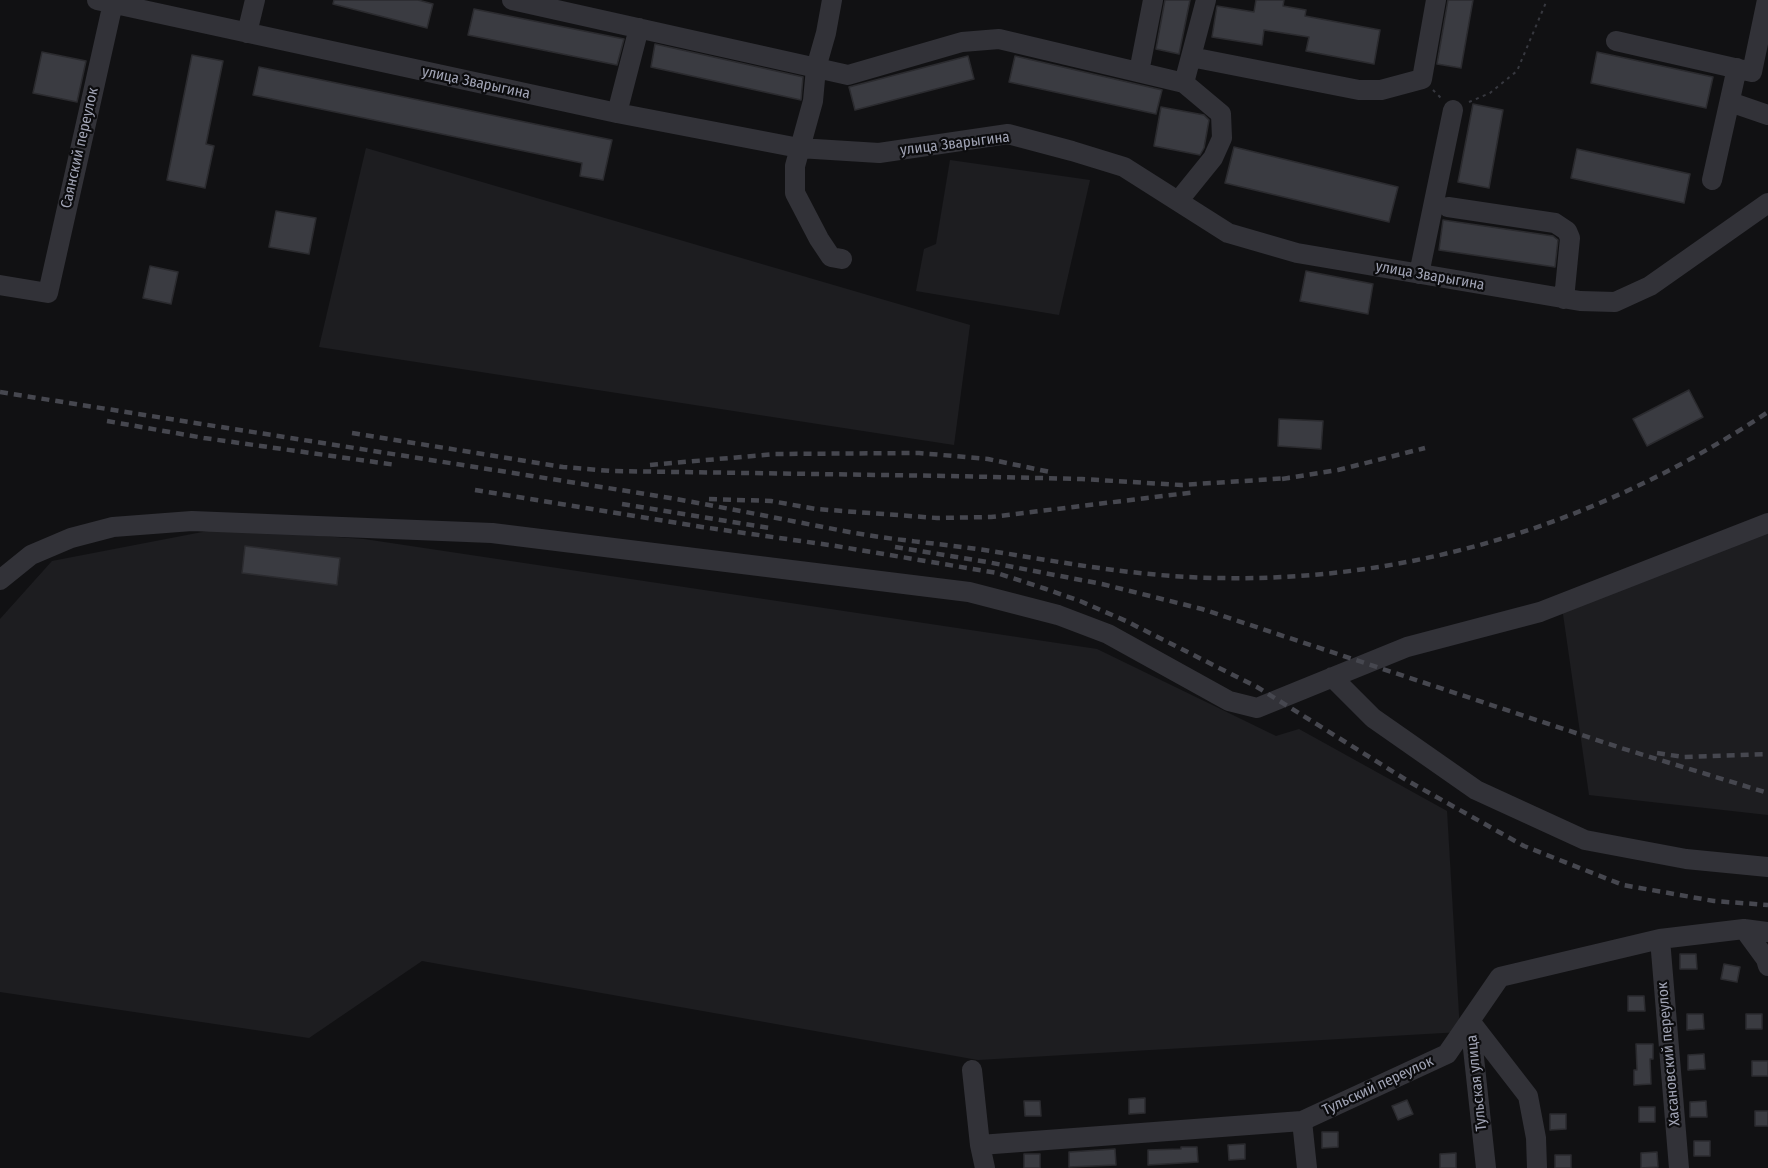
<!DOCTYPE html>
<meta charset="utf-8">
<style>
body{margin:0}
canvas{display:block;background:#111113}
</style>
<canvas width="1768" height="1168"></canvas>
<script>
const c = document.querySelector('canvas').getContext('2d');
c.lineJoin = 'round';
function fill(path, color) { c.fillStyle = color; c.fill(path, 'evenodd'); }
function strokePath(path, color, width, dash) { c.strokeStyle = color; c.lineWidth = width; c.lineCap = dash ? 'butt' : 'round'; c.setLineDash(dash || []); c.stroke(path); }
function write(font, color, halo, rows, align = 'center') {
  c.font = font + ' "Fira Sans Condensed",sans-serif'; c.lineWidth = 4.5; c.setLineDash([]); c.textBaseline = 'middle'; c.strokeStyle = halo; c.fillStyle = color; for (const [text, x, y, turn = 0] of rows) {
    c.save(); c.translate(x, y); c.rotate((+turn || 0) * Math.PI / 180); c.textAlign = isNaN(turn) ? turn : align; if (halo) c.strokeText(text, 0, 0); c.fillText(text, 0, 0); c.restore();
  }
}
fill(new Path2D(`
 M366,148L970,325L954,445L319,347Z
 M950,160L1090,180L1059,315L916,291L924,249L936,244Z
 M218,529L364,539L1097,649L1276,736L1299,729L1447,811L1460,1032L978,1060L422,961L309,1038L0,992V619L52,561Z
 M1768,529V815L1589,795L1562,607Z`), '#1d1d20');
const building = new Path2D(`
 M334,0H418L433,4L427,28L333,4Z
 M1165,0H1190L1179,54L1156,49Z
 M1256,0H1284L1283,6L1306,10L1305,16L1380,30L1374,64L1306,51L1309,37L1264,30L1262,45L1212,37L1217,6L1254,12Z
 M1448,0H1473L1461,68L1437,64Z
 M474,9L624,39L617,65L468,35Z
 M655,44L803,77L801,100L651,67Z
 M42,52L86,61L77,102L33,93Z
 M1597,52L1713,77L1706,108L1591,83Z
 M192,55L223,61L206,144L214,146L205,188L167,180Z
 M968,56L974,79L855,110L849,87Z
 M1015,56L1162,90L1156,114L1009,82Z
 M259,67L612,140L603,180L580,176L582,163L253,95Z
 M1473,104L1503,110L1489,188L1458,182Z
 M1161,107L1204,115L1209,120L1204,148L1200,155L1154,146Z
 M1234,147L1398,187L1389,222L1225,183Z
 M1577,149L1690,174L1684,203L1571,178Z
 M276,211L316,218L309,254L269,247Z
 M1443,220L1553,236L1558,240L1555,267L1439,250Z
 M150,266L178,272L171,304L143,298Z
 M1306,271L1373,284L1368,314L1300,301Z
 M1689,390L1703,417L1647,446L1633,419Z
 M1279,419L1323,421L1321,449L1278,446Z
 M245,546L340,558L337,585L242,573Z
 M1680,954H1696L1697,969H1680Z
 M1724,964L1740,967L1737,982L1721,979Z
 M1628,996H1644L1645,1011H1628Z
 M1687,1014H1703L1704,1029L1687,1030Z
 M1746,1014H1762V1029H1746Z
 M1636,1044H1653V1059H1650L1651,1084L1634,1085V1070H1637Z
 M1704,1054L1705,1069L1688,1070V1055Z
 M1752,1061H1768V1076H1752Z
 M1145,1098V1113L1129,1114V1099Z
 M1407,1100L1413,1114L1398,1120L1392,1106Z
 M1024,1101H1040L1041,1116H1025Z
 M1706,1101L1707,1117H1690V1102Z
 M1639,1107H1655V1122H1639Z
 M1755,1111H1768V1126H1755Z
 M1550,1114H1566V1129L1550,1130Z
 M1322,1132H1338V1147L1322,1148Z
 M1694,1141H1710V1156H1694Z
 M1245,1144V1159L1229,1160L1228,1145Z
 M1181,1147H1197L1198,1162L1148,1165V1150L1181,1149Z
 M1115,1149L1116,1165L1069,1167V1152Z
 M1657,1152L1658,1167L1641,1168V1153Z
 M1456,1153V1168H1440V1154Z
 M1024,1154H1040V1168H1024Z
 M1555,1155H1571V1168H1555Z`);
fill(building, '#3a3b41');
strokePath(building, '#2b2b2f', 1.5);
strokePath(new Path2D(`
 M1433,90L1442,99
 M1469,102L1490,93L1517,71L1547,0`), '#37383f', 2, [3, 4.5]);
strokePath(new Path2D(`
 M97,0L617,113L799,148L879,153L1008,134L1072,151L1124,167L1228,233L1297,253L1580,301L1615,302L1650,286L1768,203
 M512,0L848,75L962,42L999,39L1184,83L1206,0
 M832,0L826,33L816,68L813,101L795,166V193L819,239L831,257L842,259
 M247,33L255,0
 M1616,41L1752,72L1767,0
 M1191,57L1359,90H1381L1422,79L1436,0
 M1139,72L1153,0
 M1730,102L1768,115
 M617,113L639,28
 M1712,180L1737,68
 M1179,200L1213,158L1222,138L1221,114L1184,83
 M1448,207L1555,223L1567,231L1570,238L1564,299
 M1419,274L1453,110
 M0,285L48,293L113,3
 M0,580L31,555L71,538L113,527L192,521L492,533L969,592L1058,615L1108,634L1229,701L1257,708L1407,647L1540,612L1768,523
 M1332,677L1373,718L1476,790L1585,840L1686,859L1768,867
 M1744,929L1766,959L1768,966
 M1660,939L1679,1168
 M1470,1021L1528,1096L1536,1138L1537,1168
 M1470,1021L1486,1168
 M972,1070L980,1145L985,1168
 M1302,1121L1307,1168
 M980,1145L1302,1121L1447,1054L1500,977L1660,939L1744,929L1768,932`), '#323238', 20);
strokePath(new Path2D(`
 M0,392C219,427 439,461 658,496C724,507 790,521 855,533C900,541 946,544 991,551C1066,563 1141,577 1218,578C1416,582 1604,521 1768,412
 M107,421L204,438L396,465
 M352,433L563,467L611,471L951,476L1082,479L1181,485L1290,478
 M650,465L775,454L919,453L988,459L1050,472
 M1282,479L1338,470L1425,448
 M475,490L702,527L836,546L997,573L1046,589L1080,601L1126,621L1257,687L1408,781L1524,846L1623,885L1714,901L1768,905
 M709,499L771,501L816,509L937,518L991,517L1196,492
 M622,504L770,528
 M895,547L987,562L1102,584L1202,609L1621,748L1768,793
 M1657,753L1683,757L1768,754`), '#46474f', 4.5, [8, 6]);
write('15px', '#a1a4b5', '#0c0c0e', [
 ["улица Зварыгина",476,83,12],
 ["улица Зварыгина",955,144,-7],
 ["Саянский переулок",80,148,-77],
 ["улица Зварыгина",1430,276,10],
 ["Хасановский переулок",1669,1054,-95],
 ["Тульская улица",1477,1083,-96],
 ["Тульский переулок",1378,1086,-25]
]);
</script>
